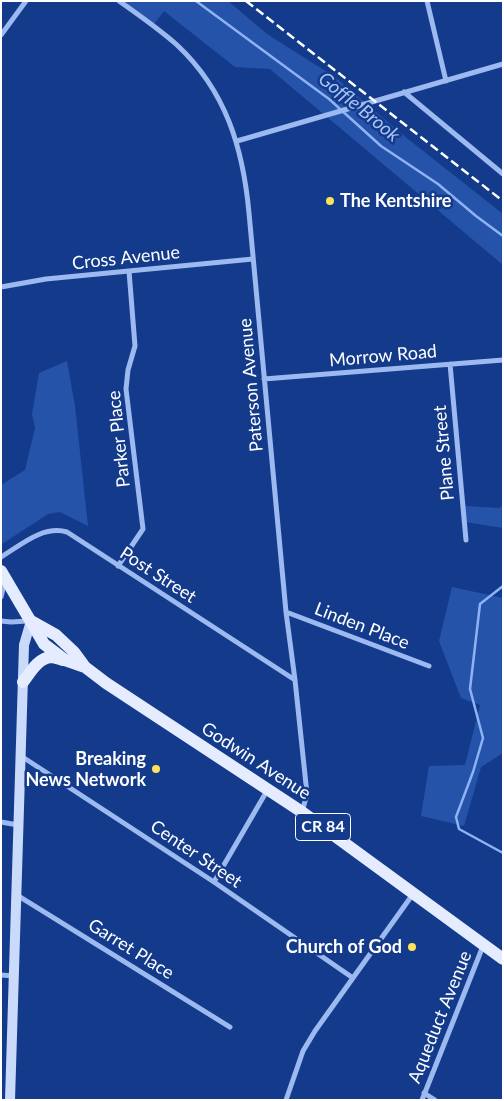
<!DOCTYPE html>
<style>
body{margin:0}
#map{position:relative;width:504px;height:1101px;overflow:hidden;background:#143b8b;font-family:Lato,sans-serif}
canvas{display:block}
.frame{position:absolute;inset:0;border:2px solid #fff;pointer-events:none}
</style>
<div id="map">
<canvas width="504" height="1101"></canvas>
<div class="frame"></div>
</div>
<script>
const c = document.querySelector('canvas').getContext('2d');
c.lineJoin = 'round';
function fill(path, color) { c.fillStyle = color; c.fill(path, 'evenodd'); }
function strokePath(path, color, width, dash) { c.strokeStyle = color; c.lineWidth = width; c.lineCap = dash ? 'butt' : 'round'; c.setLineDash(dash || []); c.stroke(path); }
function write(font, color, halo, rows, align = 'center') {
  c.font = font + ' Lato,sans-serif'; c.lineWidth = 5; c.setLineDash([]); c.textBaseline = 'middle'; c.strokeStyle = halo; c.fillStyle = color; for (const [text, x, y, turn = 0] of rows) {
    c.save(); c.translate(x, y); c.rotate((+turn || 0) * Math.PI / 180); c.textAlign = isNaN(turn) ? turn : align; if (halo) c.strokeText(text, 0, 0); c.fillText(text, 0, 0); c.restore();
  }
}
fill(new Path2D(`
 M118,1H228L267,34L335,77L408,139L503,214V265L270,69L235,67L164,11L152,27Z
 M67,361L75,406L88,526L60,512L48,514L2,544L1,485L25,470L35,428L32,414L39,373Z
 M503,505V528L466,522L465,506L499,508Z
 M452,587L503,598V753L481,767L464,826L421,816L429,766L465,765L480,705L461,698L439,641Z`), '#2653aa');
strokePath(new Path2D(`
 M196,1L329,99L381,146L438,184L476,216L503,236
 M503,586L480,604L470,689L483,738L473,772L456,817L459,829L503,853`), '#8eb2f3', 2.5);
strokePath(new Path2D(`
 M119,1C139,15 159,29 177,45C226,91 243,148 249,213L286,612L295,680L307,794L302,812
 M427,1L446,81
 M1,35L26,1
 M404,92L503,174
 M237,141L503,64
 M1,287L46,279L253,259
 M450,364L466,540
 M264,379L503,360
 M1,557C21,545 43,525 67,532L295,680
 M118,566L143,529L126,389L128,370L135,346L129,271
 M1,597L5,581
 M286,612L429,666
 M1,621L11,622L28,621
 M21,756L214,882L353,978
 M1,822L18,825
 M214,882L268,789
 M17,895L230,1027
 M1,975L14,976
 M424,1093L435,1100
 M286,1100L303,1051L315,1031L413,894
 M422,1100L483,946`), '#9cb9f0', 5);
strokePath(new Path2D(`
 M10,1100L24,645L31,621`), '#cadafb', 10);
strokePath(new Path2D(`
 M1,571L44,644L65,660L85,667
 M31,621L56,635L74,652L85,667L106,683L302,812L503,959
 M23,682C30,673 38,658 51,657C54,657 60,659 63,660`), '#e5ecff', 12);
strokePath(new Path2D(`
 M246,1L503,201`), '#fff', 2.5, [9, 4]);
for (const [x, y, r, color] of [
 [330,201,5,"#ffe25b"],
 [156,769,5,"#ffe25b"],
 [412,947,5,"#ffe25b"]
]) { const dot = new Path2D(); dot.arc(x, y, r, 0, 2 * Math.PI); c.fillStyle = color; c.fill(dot); strokePath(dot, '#143b8b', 2); }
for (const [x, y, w] of [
 [323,827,55]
]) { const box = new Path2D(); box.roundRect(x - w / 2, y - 13.5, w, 27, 4); c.fillStyle = '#143b8b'; c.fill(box); strokePath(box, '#fff', 1); }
write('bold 16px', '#fff', null, [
 ["CR 84",323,827]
]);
write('bold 18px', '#fff', '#143b8b', [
 ["The Kentshire",340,201,"left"],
 ["Breaking",146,759],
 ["News Network",146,780],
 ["Church of God",402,947]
], 'right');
write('18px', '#fff', '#143b8b', [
 ["Cross Avenue",126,258,-6],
 ["Morrow Road",383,356,-5],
 ["Paterson Avenue",251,385,-95],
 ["Parker Place",119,439,-96],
 ["Plane Street",444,453,-95],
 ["Post Street",158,575,33],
 ["Linden Place",362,626,21],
 ["Godwin Avenue",256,761,33],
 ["Center Street",196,854,34],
 ["Garret Place",131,949,32],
 ["Aqueduct Avenue",440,1017,-68]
]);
write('italic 19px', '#a8c4f7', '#143b8b', [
 ["Goffle Brook",359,107,39]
]);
</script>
